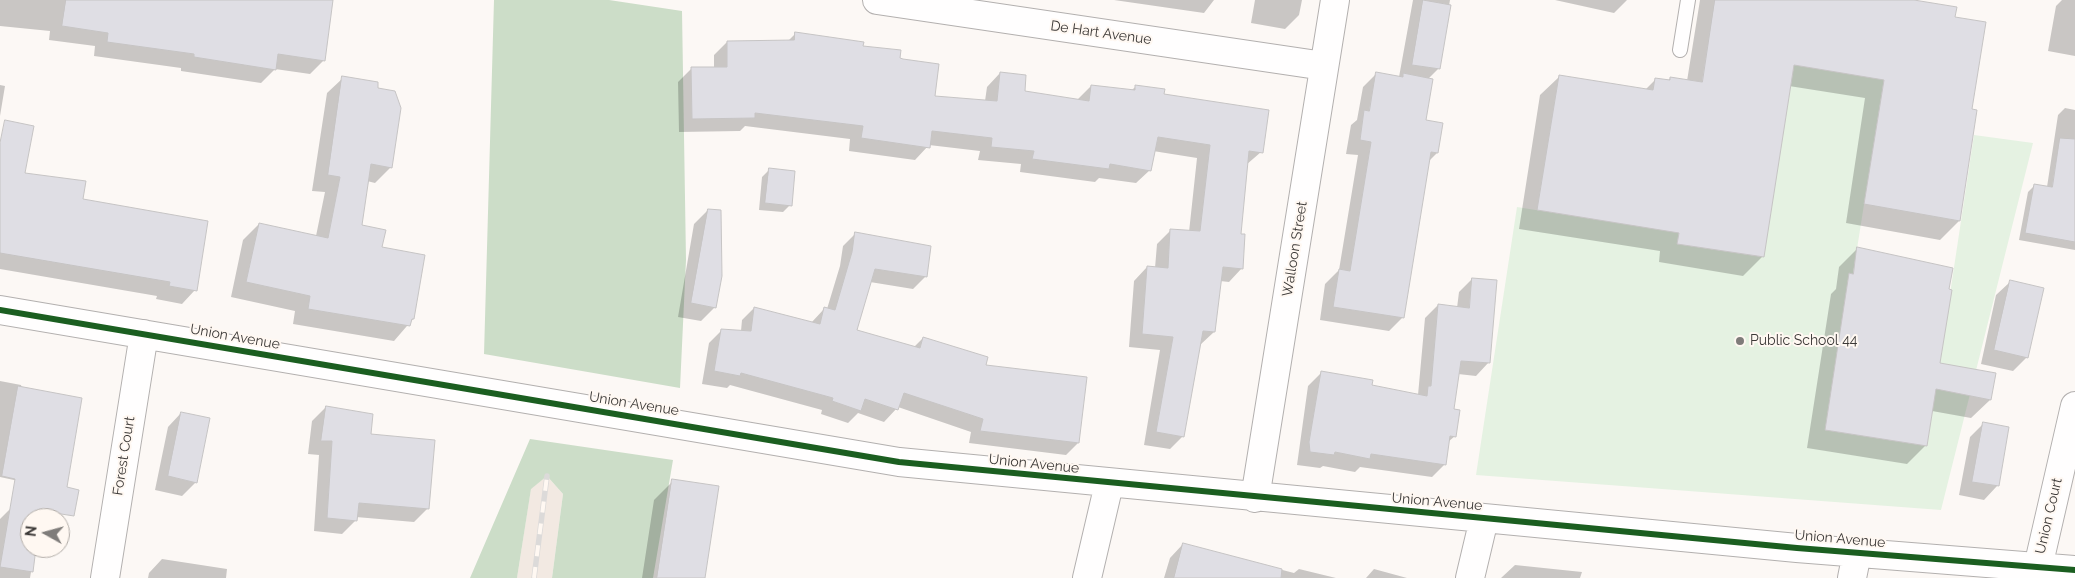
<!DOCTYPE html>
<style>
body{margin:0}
#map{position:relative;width:2075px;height:578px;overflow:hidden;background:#fcf8f5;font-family:Raleway,sans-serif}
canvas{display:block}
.north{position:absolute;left:20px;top:508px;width:50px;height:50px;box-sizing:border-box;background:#fff8f2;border:1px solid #b1aca7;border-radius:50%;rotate:277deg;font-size:14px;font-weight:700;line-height:20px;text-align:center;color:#3c3937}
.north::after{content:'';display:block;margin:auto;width:18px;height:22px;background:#7f7c7a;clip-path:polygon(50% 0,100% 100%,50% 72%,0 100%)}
</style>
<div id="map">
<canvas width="2075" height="578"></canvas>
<div class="north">N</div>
</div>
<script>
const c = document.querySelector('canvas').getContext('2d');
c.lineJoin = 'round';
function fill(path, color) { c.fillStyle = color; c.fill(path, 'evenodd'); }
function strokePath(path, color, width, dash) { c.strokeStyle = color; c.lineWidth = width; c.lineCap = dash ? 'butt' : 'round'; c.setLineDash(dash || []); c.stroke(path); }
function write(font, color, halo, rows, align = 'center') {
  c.font = font + ' Raleway,sans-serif'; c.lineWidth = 4; c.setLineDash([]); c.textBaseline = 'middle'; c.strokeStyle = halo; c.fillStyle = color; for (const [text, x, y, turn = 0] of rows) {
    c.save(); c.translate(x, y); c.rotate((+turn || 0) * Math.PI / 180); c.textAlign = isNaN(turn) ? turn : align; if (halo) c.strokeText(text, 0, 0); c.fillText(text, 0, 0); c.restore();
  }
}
fill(new Path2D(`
 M547,476L563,494L552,578H517L531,488Z`), '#f2e9e2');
fill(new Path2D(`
 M1794,65L1884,79L1853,274H1849L1825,430L1927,446L1974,135L2033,143L1941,510L1476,475L1517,207L1632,225L1697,116L1677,244L1763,257Z`), '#e5f2e2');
fill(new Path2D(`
 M494,0H609L682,11L686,260L680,388L484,354Z
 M530,439L673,460L653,578H552L563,494L547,476L531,489L517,578H470Z`), '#ccddc8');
fill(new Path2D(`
 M0,0H332L324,60L310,74L275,69L261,83L181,71V68L94,56L95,46L49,40L50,31L0,26Z
 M1114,0H1214L1204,13Z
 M1255,0H1302L1299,15L1285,29L1251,23Z
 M1413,0H1450L1438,69L1428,79L1424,121L1437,153L1429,161L1403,317L1389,331L1320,320L1325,284L1339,270L1358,155L1346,154L1351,125L1357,120L1363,87L1377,73L1399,77Z
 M1555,0H1627L1614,13Z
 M1700,0H1906L1953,18L1971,110L1959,221L1940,240L1846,223L1865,98L1789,86L1762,257L1743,276L1659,262L1660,251L1519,229L1540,95L1559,77L1645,90L1656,79L1668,81L1670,78L1687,81Z
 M2062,0H2075V56L2048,51L2056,6Z
 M795,34L862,47L899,59L934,97L985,101L987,87L1000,73L1023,92L1077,100L1091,86L1131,91L1136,86L1162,95L1261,152L1246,165L1239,235L1242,268L1229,282L1220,281L1214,332L1200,345L1183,436L1170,449L1144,445L1160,350L1129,347L1134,281L1147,267L1155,268L1157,244L1170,231L1189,232L1197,158L1153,151L1150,170L1136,183L1099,178L1095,182L1020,172L1021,164L978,160L980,151L929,145L915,160L849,151L850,139L745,126L740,131L679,132L678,82L692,68H714V55L727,42L788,41Z
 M343,78L391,167L375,183L367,181L360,226L413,319L394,341L293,324L295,311L231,297L243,240L259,224L316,236L325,192L312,191L327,93Z
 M0,85L5,86L0,116Z
 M2065,108L2075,110V250L2019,240L2028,192L2035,185L2047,187L2058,115Z
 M0,167L24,174L82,200L195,290L182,304L156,299L157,296L0,269Z
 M769,170L790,205L783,212L759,210L762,177Z
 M708,210L715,307L701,321L678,317L694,224Z
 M855,234L926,276L913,289L870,282L856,331L914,347L923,338L984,366L1078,443L1066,455L969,443L971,432L898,407L884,422L858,413L848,423L821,414L822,410L730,385L727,388L702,384L709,343L722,330L741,331L742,320L754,308L811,323L824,309H827L840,266L843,246Z
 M1858,248L1939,364L1990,400L1971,418L1932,411L1926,445L1907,464L1807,448L1831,294L1836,289L1839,267Z
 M1472,279L1489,362L1476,376L1458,374L1452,410L1455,436L1448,442L1445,464L1432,477L1360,467L1355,472L1323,466L1320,468L1297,465L1308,386L1322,372L1371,386L1418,395L1425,318L1438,305L1457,308L1459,292Z
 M2010,282L2027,357L2013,371L1981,364L1996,295Z
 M0,381L21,385L51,488L0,477Z
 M326,407L370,435L428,508L414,522L356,517V520L342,534L314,531L319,455L308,454L312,421Z
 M181,413L196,482L182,496L155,490L168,427Z
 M1983,424L2008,428L1997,486L1984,500L1959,495L1970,437Z
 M673,481L704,578H642L654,500Z
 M11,508L40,518H30V548H35L30,578H0V519Z
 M1183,544L1294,573L1299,569L1336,578H1164L1170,558Z
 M162,559L227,569L226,578H148L149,573Z
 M1515,565L1582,572L1580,578H1501Z
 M1374,569L1407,578H1366Z`), '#0003');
const building = new Path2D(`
 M66,0H333L325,61L278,54L276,70L194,57V54L107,42L108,33L62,26Z
 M1423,0L1451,5L1440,69L1412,65Z
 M1715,0H1914L1957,7L1955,17L1986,22L1972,109L1977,110L1960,221L1864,204L1884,80L1794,65L1764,257L1677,244L1679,233L1537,210L1559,75L1653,90L1655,78L1670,80V77L1702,82Z
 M795,32L864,42L863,46L901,50L900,58L903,59L939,64L935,96L997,101L1000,72L1026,75L1025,91L1089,101L1091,85L1135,90V85L1165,89L1164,94L1269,110L1263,153L1249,151L1241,234H1245L1243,269L1223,267L1215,332L1203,331L1184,437L1156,432L1173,337L1142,334L1147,266L1168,268L1170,229L1200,231L1210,145L1158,137L1151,171L1110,164L1109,169L1032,159L1034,151L991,147L992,138L932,131L930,148L861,138L863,126L755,113V118L692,119L691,67H727V41L794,40Z
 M1376,72L1403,77V73L1433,79L1426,120L1443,123L1438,153L1431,152L1404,318L1333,307L1339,269L1350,271L1371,142L1360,140L1364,110L1369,111Z
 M342,76L378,82V88L395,91L401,108L392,168L371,164L362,225L386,230L382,247L425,255L414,319H412L410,326L308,309L310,296L246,282L259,223L328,238L340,177L328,175Z
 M5,120L34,126L25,173L86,181L83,199L208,221L197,291L169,286L170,282L0,253V143Z
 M2060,138L2075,139V242L2025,233L2034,184L2052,187Z
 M769,168L795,171L792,206L765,203Z
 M708,209L721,210L722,276L716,308L691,303Z
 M855,232L931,246L927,277L875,269L857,330L920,348L923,337L988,357L986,365L1087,377L1079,443L980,431L983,419L904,393L898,410L865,399L861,411L832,401L833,398L741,373L740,376L714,371L721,329L751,331L754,307L820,324L824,307L835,310L852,252Z
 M1857,247L1953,268L1949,289L1952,290L1940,363L1996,373L1991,400L1936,389L1927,446L1825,430L1849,273L1853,274Z
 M1472,278L1497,280L1490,363L1461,361L1454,409L1460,410L1456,437L1450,436L1446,465L1371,454L1370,459L1335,452L1334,455L1310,452L1309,442L1321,371L1373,380L1372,385L1427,396L1428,386H1431L1438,304L1469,308Z
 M2010,280L2044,288L2028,358L1994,350Z
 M18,386L82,398L67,487L79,490L74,516L42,511L41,518H30V548H36L33,572L0,567L15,479L2,476Z
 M326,406L373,414L371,434L435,440L429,509L359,503L357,521L327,518L332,441H321Z
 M181,412L210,418L197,483L168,476Z
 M1983,422L2009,427L1999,486L1972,482Z
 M672,479L719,486L705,578H657Z
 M1183,543L1282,569L1281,578H1174Z`);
fill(building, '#dfdee4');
strokePath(building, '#c6c4c4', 1);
const lane = new Path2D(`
 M1680,50L1688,0`);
const street = new Path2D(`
 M877,0L1324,66
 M0,310L899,462L1797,548L2075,570
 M1255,498L1335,0
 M2038,567L2075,406
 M105,578L144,334
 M1087,578L1109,484
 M1470,578L1484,519
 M1852,578L1857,553`);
strokePath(lane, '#b3b0af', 16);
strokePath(street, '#b3b0af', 30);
strokePath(lane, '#fffefe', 14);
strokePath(street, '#fffefe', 28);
const rail = new Path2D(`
 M534,578L547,476`);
strokePath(rail, '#dcdad9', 5.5);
strokePath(rail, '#fff8f2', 4, [11]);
strokePath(new Path2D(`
 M0,310L899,462L1797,548L2075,570`), '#1b5e20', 6);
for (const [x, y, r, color] of [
 [1740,341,5,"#7f7c7a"]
]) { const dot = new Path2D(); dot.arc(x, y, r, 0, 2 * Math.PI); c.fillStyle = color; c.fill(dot); strokePath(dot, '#fff8f2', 2); }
write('14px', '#3c3937', '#fff8f2', [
 ["De Hart Avenue",1101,33,8],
 ["Walloon Street",1295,249,-81],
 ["Union Avenue",235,337,10],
 ["Union Avenue",634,404,9],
 ["Forest Court",124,456,-81],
 ["Union Avenue",1034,464,6],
 ["Union Avenue",1437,502,5],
 ["Union Court",2049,516,-77],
 ["Union Avenue",1840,539,5]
]);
write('14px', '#3c3937', '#fff8f2', [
 ["Public School 44",1750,341]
], 'left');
</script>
